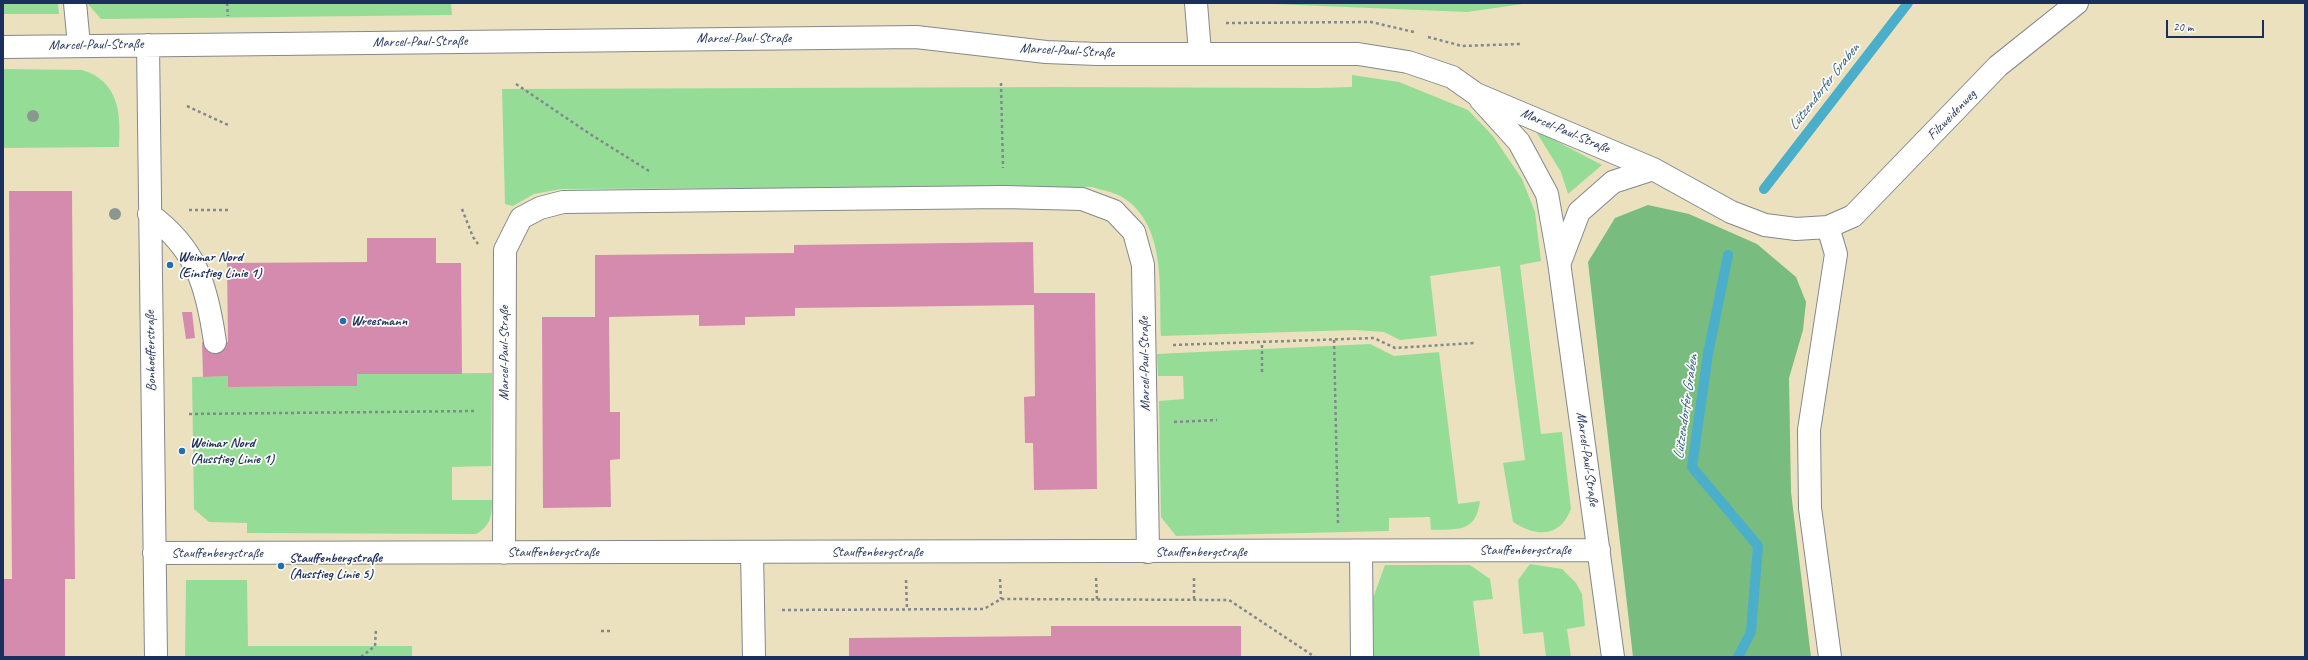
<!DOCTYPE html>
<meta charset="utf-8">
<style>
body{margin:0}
#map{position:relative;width:2308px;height:660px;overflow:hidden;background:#ebe1bf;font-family:Caveat,sans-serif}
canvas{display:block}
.frame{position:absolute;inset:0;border:4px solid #1b2f5e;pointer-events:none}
.scale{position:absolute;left:2166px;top:20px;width:98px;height:18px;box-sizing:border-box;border:2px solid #1b2f5e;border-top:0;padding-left:5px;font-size:12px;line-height:14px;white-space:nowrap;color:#1b2f5e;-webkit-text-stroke:3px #fdfcf7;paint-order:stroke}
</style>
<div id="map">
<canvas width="2308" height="660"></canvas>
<div class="frame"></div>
<div class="scale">20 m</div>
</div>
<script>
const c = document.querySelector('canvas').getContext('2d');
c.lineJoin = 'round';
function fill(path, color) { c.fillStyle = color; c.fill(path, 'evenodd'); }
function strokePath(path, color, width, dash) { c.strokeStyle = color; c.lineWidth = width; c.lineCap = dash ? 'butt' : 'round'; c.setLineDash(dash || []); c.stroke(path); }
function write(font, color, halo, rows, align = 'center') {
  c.font = font + ' Caveat,sans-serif'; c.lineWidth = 3.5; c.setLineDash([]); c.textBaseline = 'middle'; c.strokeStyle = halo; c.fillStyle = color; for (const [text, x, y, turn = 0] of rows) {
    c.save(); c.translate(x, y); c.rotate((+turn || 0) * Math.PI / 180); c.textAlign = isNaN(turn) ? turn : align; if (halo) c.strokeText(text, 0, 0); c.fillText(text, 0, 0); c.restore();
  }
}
fill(new Path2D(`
 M3,3H58L59,14H3Z
 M87,3H451L452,15L101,19Z
 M1249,3H1530L1467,12Z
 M3,69L82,70C119,81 121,113 119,147L3,148Z
 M1352,75L1399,82L1468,110L1493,136L1522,179L1535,212L1541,261L1520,265L1541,434L1562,432L1571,509C1560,538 1536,537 1513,522L1503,463L1525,460L1500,266L1430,276L1437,336L1400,340L1384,332L1355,330L1161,336C1159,290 1167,224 1122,197C1114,192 1101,190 1092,187L561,189L534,194L513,206L505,204L502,89L1059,87L1316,88L1352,87Z
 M1535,130L1602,165L1568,194L1561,172Z
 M1370,344L1394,356L1439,352L1458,504L1480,501C1476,533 1457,529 1431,530L1430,517L1389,518V531L1176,536L1161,517L1159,401L1184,399L1183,376H1158L1157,354Z
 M492,373L491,466L452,467V500H492C492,515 491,526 476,534L247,533V523L209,522L194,509L192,377L228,376V387L356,386L357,374Z
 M1530,564L1562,569L1576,583L1582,594L1585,626L1567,629L1571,657H1546L1543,632L1523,634L1518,580Z
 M1385,565H1470L1490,579L1493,599L1473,601L1480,657H1374L1373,598Z
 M186,580H247L248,646H412V657H185Z`), '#95dd97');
fill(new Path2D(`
 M1648,205L1689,214L1757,244L1796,277L1806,302L1803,330L1789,378L1791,492L1811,657H1633L1588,262L1615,218Z`), '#78bc80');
strokePath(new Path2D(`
 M1764,189L1908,3
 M1728,255L1708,354L1692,467L1758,546L1751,632L1738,657`), '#4bafcb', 10);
fill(new Path2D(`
 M9,191H72L75,579H65V657H3V579H12Z
 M367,238H436V263H461L462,374H357V386L228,387V376L203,377L202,342H228L227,263L367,262Z
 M1033,242L1034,293H1095L1097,489L1034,490L1033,443H1025L1024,397L1035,396L1034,305L795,308V316L745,317V325L699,326V315L609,317L610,412H620V459L610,460L611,507L543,508L542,317H595V255L794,253V245Z
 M182,312H192L195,338L186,339Z
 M1051,626H1241V657H849V638L1051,636Z`), '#d58bad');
const minor = new Path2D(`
 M75,3L79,45
 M1196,3L1200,53
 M148,45L156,657
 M3,47L916,37L1046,52L1097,54H1358L1408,62L1452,77L1476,94L1653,169L1731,212L1765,225L1796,229L1828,227L1853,216L1998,66L2077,3
 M1480,99L1519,142L1547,194L1559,262L1613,657
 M149,214C197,249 207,287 215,342
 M1828,227L1836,254L1809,430L1810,508L1830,657
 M1560,262L1579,212L1613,182L1653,169
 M1361,551L1362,657
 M752,552L754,657
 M154,553L1599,550
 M504,553L505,250L521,218L540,208L563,202L1004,197L1082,199L1114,211L1134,232L1143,265L1148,552`);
strokePath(minor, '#83888e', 24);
strokePath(new Path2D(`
 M227,3L228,16
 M1226,23L1371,22L1414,32
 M1428,37L1462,46L1520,44
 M1001,83L1003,168
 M516,84L590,134L649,171
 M187,106L228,125
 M462,209L473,237L478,244
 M189,210H229
 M1334,340L1338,523
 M1173,345L1374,338L1395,348L1474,343
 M1262,372V342
 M189,414L476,411
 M1174,422L1217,420
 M1096,578L1097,599
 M1194,578V600
 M1000,579L1001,599
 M906,580L907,609
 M782,610L984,609L1001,599L1229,600L1315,657
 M601,631H613
 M361,657L375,646L376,629`), '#83888e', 2.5, [3, 3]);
strokePath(minor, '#fff', 22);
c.fillStyle = '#8a9791';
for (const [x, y] of [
 [33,116],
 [115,214]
]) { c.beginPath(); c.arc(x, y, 6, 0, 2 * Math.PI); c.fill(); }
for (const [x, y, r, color] of [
 [170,265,4,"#1f6fb2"],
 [343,321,4,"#1f6fb2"],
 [182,451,4,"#1f6fb2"],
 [281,566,4,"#1f6fb2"]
]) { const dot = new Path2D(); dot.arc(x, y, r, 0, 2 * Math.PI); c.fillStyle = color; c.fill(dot); strokePath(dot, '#fdfcf7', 1.5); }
write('14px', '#1b2f5e', '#fdfcf7', [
 ["Marcel-Paul-Straße",744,38],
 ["Marcel-Paul-Straße",420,42,-1],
 ["Marcel-Paul-Straße",96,45,-1],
 ["Marcel-Paul-Straße",1067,51,3],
 ["Filzweidenweg",1952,115,-46],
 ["Marcel-Paul-Straße",1565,131,23],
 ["Bonhoefferstraße",151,351,-91],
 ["Marcel-Paul-Straße",504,353,-90],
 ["Marcel-Paul-Straße",1145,364,-91],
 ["Marcel-Paul-Straße",1587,459,82],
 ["Stauffenbergstraße",1525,550],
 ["Stauffenbergstraße",553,552],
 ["Stauffenbergstraße",877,552],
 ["Stauffenbergstraße",1201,552],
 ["Stauffenbergstraße",217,553]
]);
write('bold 14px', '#1b2f5e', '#fdfcf7', [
 ["Weimar Nord",178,257],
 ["(Einstieg Linie 1)",178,273],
 ["Wreesmann",351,321],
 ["Weimar Nord",190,443],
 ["(Ausstieg Linie 1)",190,459],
 ["Stauffenbergstraße",289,558],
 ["(Ausstieg Linie 5)",289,574]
], 'left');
write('italic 15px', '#2c5c84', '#fdfcf7', [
 ["Lützendorfer Graben",1824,87,-52],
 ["Lützendorfer Graben",1686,407,-82]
]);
</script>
